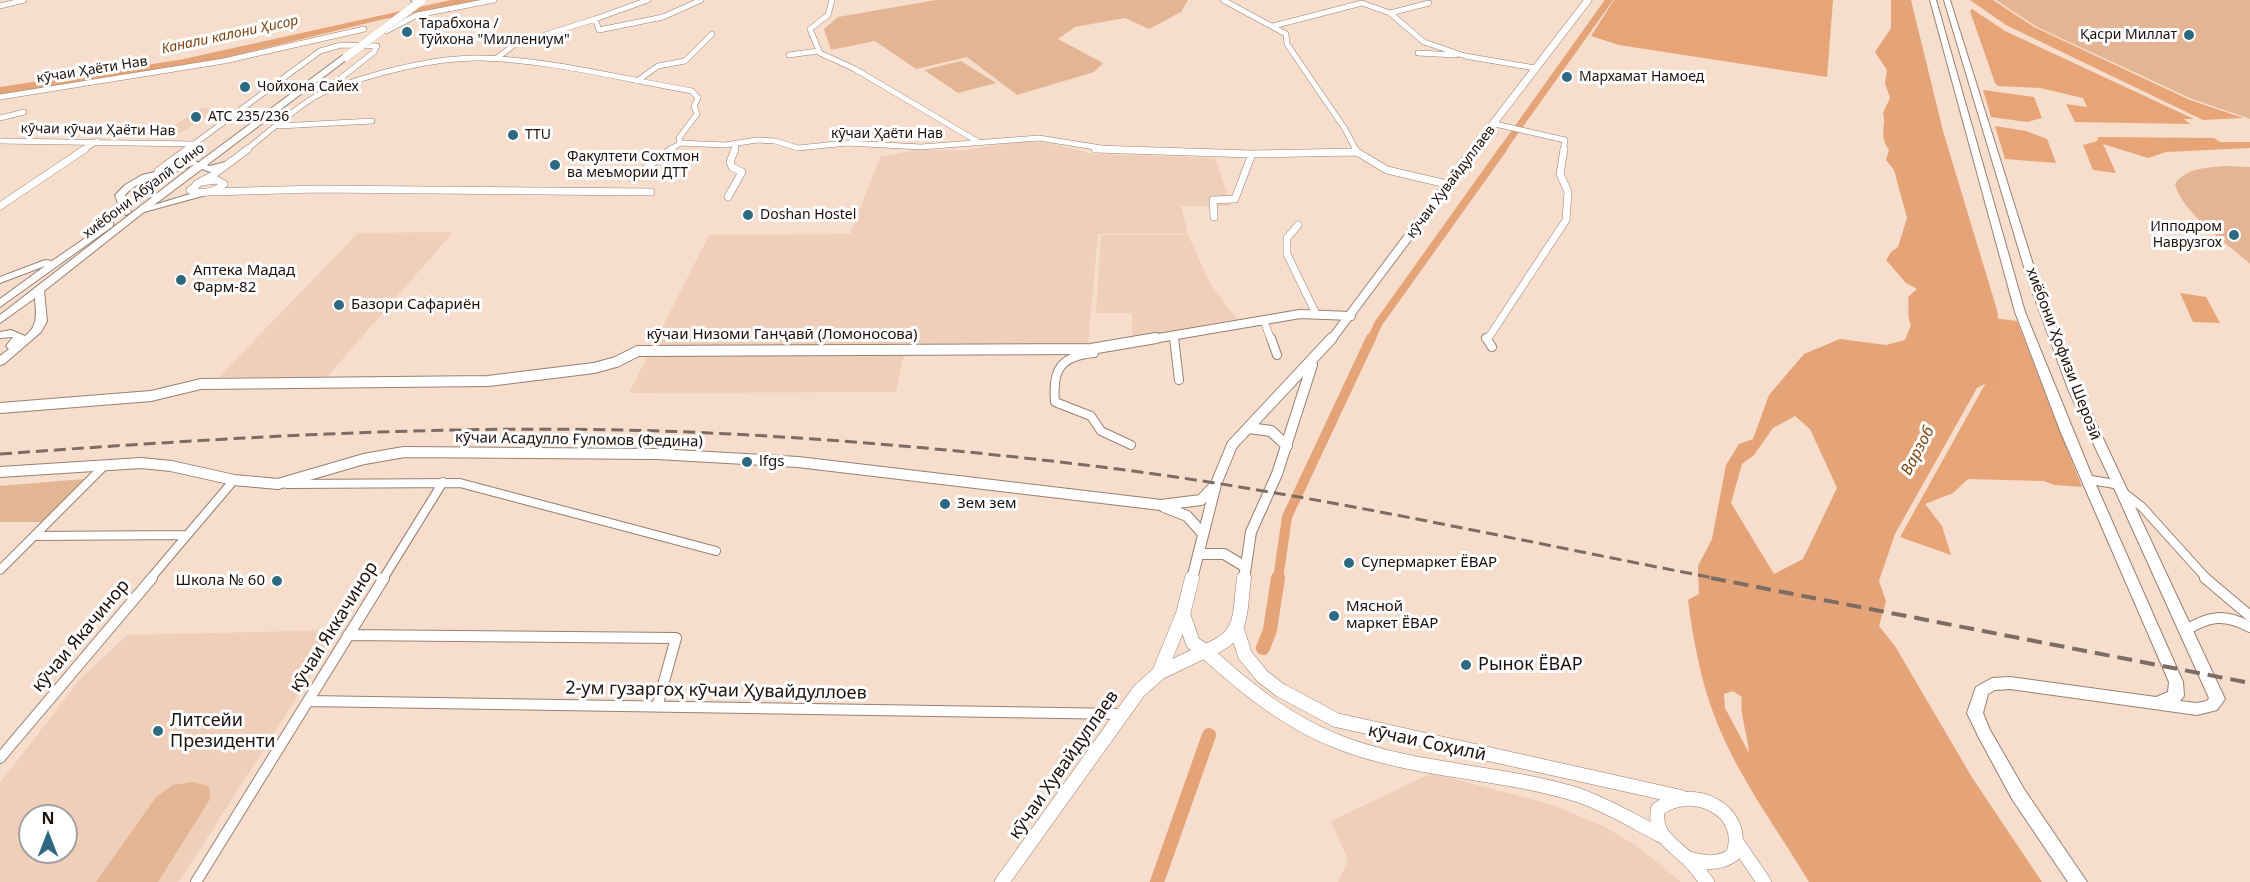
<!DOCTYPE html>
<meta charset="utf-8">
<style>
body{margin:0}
#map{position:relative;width:2250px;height:882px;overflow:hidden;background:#f6ddcc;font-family:"Noto Sans",sans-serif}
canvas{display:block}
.north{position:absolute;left:18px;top:804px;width:60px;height:60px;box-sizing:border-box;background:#fff;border:2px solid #a4a09e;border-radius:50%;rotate:0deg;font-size:16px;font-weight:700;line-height:24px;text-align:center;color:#1b120d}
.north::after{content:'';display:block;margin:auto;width:21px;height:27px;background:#2d6981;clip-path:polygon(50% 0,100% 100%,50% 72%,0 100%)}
</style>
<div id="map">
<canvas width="2250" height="882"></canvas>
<div class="north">N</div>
</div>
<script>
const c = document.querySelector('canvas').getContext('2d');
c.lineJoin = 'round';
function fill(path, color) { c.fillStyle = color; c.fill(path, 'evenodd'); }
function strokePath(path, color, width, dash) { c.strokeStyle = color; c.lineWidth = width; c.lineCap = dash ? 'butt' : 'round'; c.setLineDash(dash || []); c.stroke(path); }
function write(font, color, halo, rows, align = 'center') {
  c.font = font + ' "Noto Sans",sans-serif'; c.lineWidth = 6; c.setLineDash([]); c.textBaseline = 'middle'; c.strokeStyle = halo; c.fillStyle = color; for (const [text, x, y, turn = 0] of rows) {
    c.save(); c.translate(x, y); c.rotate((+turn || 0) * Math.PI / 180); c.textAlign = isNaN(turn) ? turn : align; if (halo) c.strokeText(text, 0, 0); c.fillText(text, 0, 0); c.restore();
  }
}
fill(new Path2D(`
 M201,108H218L181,133H163Z
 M1017,142H1045L1093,154L1215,158L1231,206H1181L1188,234H1098L1088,345H906L896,392L629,393L709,235L850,234L880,157L916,150H965Z
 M453,232L327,377H219L358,233Z
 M1101,235H1188L1211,285L1237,319L1132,339V313H1096Z
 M340,630L179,882H0V783L80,679L127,635ZM30,816H66V852H30Z
 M1432,773L1553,805L1605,827L1637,846L1681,882H1338L1348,860L1331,821Z`), '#efcfba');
fill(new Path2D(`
 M936,0H1188L1181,12L1149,29L1125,18L1075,27L1058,39L1103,63L1094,72L1017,95L967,57L916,69L875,41L831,50L824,29L838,17Z
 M1996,0H2250V119L2192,99L2037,27Z
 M961,61L996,83L958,93L924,70Z
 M2225,166L2250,167V264C2228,244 2181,212 2175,184C2187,167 2206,168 2225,166Z
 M84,479L42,522H0V486Z
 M193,782L209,786L210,799L158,882H96L156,797L173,785Z`), '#e4b595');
fill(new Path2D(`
 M1614,0H1833L1827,77L1619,45L1591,36Z
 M1970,0H1993L2034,27L2190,100L2243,118L2203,120L2006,25Z
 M1972,9L2005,31L2194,119H2184L2190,124L2075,122L2066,104L2087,107L2083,98L2040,88L1998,86L1995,83L1970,11Z
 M1983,90L2034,97L2042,118L2027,122L1991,117Z
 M1995,126L2026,131L2047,139L2056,163L2005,159Z
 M2098,137L2214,138L2220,142H2250V148L2166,152L2148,158L2103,144L2116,173L2093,170L2083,145L2097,141Z
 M2180,293L2206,297L2220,323L2193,322Z
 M1992,318L2017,321L2082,487L2054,485L2044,481L1968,479L1953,493L1925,504L1942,526L1951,555L1900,537L1993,370Z`), '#e6a477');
fill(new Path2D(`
 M451,0H480L380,20L216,60L0,95V87L179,60Z
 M1891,0H1911L1943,131L1997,310L2001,342L1999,377L1977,388L1895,534L1879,581L1886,601L1879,626L1895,646L1973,779L2042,882H1809C1778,830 1738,777 1716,720C1701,683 1693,639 1688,600L1699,594L1698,566L1712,539L1726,465L1739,444L1753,439L1769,395L1804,354L1840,339L1886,345L1905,340L1911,325C1906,315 1910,308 1908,297L1917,289L1906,283L1886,260L1891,252L1898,247L1907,218L1894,170L1886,160L1889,150C1878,134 1887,127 1883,113L1890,98L1885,83L1887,70L1875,52L1891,28ZM1795,416L1810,429L1837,488L1803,559L1774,574L1731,503L1742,464L1754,455L1773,428ZM1733,691L1742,697C1739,713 1748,735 1749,753L1725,708L1724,694Z`), '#e5a477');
strokePath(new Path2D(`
 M1502,150L1609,0`), '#e5a477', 7);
strokePath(new Path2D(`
 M1371,340L1378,324L1503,149`), '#e5a477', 8);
strokePath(new Path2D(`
 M1278,579L1287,517L1371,338`), '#e5a477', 10);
strokePath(new Path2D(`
 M1263,648L1270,630L1278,578
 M1157,882L1209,735`), '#e5a477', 14);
const minorFar3 = new Path2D(`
 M832,0L828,15L810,29L820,53L855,69L980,143
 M1223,0L1286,34L1287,44L1345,129L1356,150
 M1429,3L1390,13L1424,42L1465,56L1535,68
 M0,6L24,0
 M595,19L648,0
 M1273,26L1362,3L1390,13
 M386,31L417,15L494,0
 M1418,53L1456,55
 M789,55L818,51
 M497,58L514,45L595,19L599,30L663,17L701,0
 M637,81L658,66L685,61L712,34
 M0,97L224,61L364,29
 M0,118L24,112
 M1495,124L1565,140L1563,150
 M279,126L372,121
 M0,141L196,144
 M83,150L97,141
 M186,150L320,51L341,45L377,46L374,52L323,92
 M246,150C264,136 303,101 322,93C366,75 433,57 481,58C552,60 623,79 692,91L698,98L694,106L697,114L679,138L680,143L725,145L757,140L775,141L798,148L847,143L921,147L1039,138L1114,150
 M670,150L680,143
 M734,150L737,143`);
const minorFar2 = new Path2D(`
 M1095,149L1252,154L1357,152L1387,170L1447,184
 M1355,149L1357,152
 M158,171L188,149
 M632,178L672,149
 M217,180L224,184C214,192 202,195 190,190L201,182Z
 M196,184L213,175L248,149
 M210,192L317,189L651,192
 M728,197L742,172L732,167L730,162L735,149
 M0,206L85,149
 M1214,217L1213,200L1235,199L1252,154
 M1298,225L1287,238V254L1316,314
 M1264,321L1271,340
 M1174,337V340
 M1487,340L1566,220L1568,192L1560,174L1564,149`);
const minorFar1 = new Path2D(`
 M1174,338L1179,380
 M1271,338L1277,355
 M1486,338L1492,347
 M1094,353C1061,356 1052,369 1055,402L1091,416L1101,431L1131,445
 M287,484L460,483L716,551
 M2124,493L2142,507L2207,579
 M34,536L104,466
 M0,570L34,536L187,535
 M150,579L234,480
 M383,579L443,482`);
const minor = new Path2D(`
 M2205,578L2250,616
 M2185,631C2209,615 2225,614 2250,627
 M348,635L676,638L657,707
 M308,701L1123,714
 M0,758L152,578
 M196,882L384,578`);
const tertiaryFar3 = new Path2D(`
 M1473,150L1588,0`);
const tertiaryFar2 = new Path2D(`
 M1147,340L1300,314L1351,316
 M1331,340L1474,149`);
const tertiaryFar1 = new Path2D(`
 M0,408L151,396L201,384L488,381L594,368L616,362L638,351L1091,349L1156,338
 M1249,428L1271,431L1287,446
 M0,472L141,463L171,466L234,480L278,484L364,459L404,452L657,454L798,462L1161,505L1201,500L1216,484
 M1164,507L1187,516L1203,534
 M1198,554H1224L1244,566
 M1192,579L1216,484L1232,445L1332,338
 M1244,579L1251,532L1277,474L1312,365`);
const tertiary = new Path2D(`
 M1183,614L1193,643L1205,651C1245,637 1239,615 1244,578
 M1237,630L1245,655L1262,676L1280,690L1336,720L1681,797
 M1159,673L1183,614L1192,578
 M1738,844L1764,882
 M1687,858C1703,863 1718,865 1733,855C1749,810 1692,783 1658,809C1653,835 1672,844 1688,859C1695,866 1701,874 1707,882
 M1002,882L1139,691L1159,673L1205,651C1245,688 1290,724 1341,743C1417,772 1500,771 1578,795C1607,805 1633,821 1660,835`);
const secondary = new Path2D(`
 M411,0H418L414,3Z
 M1930,0H1936L2025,312L2092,476L2110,479L2068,389L2027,277L1944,0H1950L2037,277L2080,389L2225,699L2217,710L2197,715L2010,689L1995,690L1988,694L1983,713L1990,730L2024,789L2087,882H2068L2012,799L1978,736L1967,713L1976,687L1992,678L2010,677L2156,697L2168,692L2169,682L2061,433L2015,312ZM2096,485L2114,488L2209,698L2207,701L2197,703L2180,701L2184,696L2183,682Z
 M343,55L350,57L207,165L210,166L225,162L229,165L228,167L210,172L202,169L154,205L203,190L206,191V195L144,212L44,291L47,321L41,332L4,364L0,365V356L9,349L6,346L13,337L0,338V332L11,330L25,336C39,325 36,314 35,298L0,323V315L195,164C171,176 144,174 125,195L131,212L126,215L121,212L115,195L125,185L142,175L172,168L193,159L196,160L197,163L199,162Z
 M110,221L113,222V226L0,307V299L45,266L0,283V277L45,260L52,261Z`);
strokePath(minorFar3, '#988171', 6);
strokePath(minorFar2, '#988171', 8);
strokePath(minorFar1, '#988171', 10);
strokePath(minor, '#988171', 12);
strokePath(tertiaryFar3, '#988171', 8);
strokePath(tertiaryFar2, '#988171', 10);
strokePath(tertiaryFar1, '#988171', 12);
strokePath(tertiary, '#988171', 15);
strokePath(secondary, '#988171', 2);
strokePath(minorFar3, '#fff', 5);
strokePath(minorFar2, '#fff', 7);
strokePath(minorFar1, '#fff', 8);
strokePath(minor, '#fff', 10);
strokePath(tertiaryFar3, '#fff', 7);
strokePath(tertiaryFar2, '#fff', 8);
strokePath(tertiaryFar1, '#fff', 10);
strokePath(tertiary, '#fff', 14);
fill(secondary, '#fff');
strokePath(new Path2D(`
 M0,454C220,438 440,424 661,431C802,436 944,448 1085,465C1298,490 1509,539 1719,579`), '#7c6c61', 3, [12, 6]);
strokePath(new Path2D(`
 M1711,578L2250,683`), '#7c6c61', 4, [15, 8]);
const secondaryBridge = new Path2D(`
 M346,57L421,1`);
strokePath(secondaryBridge, '#988171', 8, []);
strokePath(secondaryBridge, '#fff', 8);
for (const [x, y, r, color] of [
 [407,32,6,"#2d6981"],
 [2189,35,6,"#2d6981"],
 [1567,77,6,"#2d6981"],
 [245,87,6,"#2d6981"],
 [196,117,6,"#2d6981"],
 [513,135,6,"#2d6981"],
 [555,165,6,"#2d6981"],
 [748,215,6,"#2d6981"],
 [2234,235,6,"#2d6981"],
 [181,280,6,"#2d6981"],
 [339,305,6,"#2d6981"],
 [747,462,6,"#2d6981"],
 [945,504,6,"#2d6981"],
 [1349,563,6,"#2d6981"],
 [277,581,6,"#2d6981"],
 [1334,616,6,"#2d6981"],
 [1466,665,6,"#2d6981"],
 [158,731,6,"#2d6981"]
]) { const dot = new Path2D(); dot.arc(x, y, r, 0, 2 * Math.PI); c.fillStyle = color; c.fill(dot); strokePath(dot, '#fff', 2); }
write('14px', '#1b120d', '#fff', [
 ["Тарабхона /",419,24],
 ["Тӯйхона \"Миллениум\"",419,40],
 ["Қасри Миллат",2177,35,"right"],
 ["Мархамат Намоед",1579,77],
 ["Чойхона Сайех",257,87],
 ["АТС 235/236",208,117],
 ["TTU",525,135],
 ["Факултети Сохтмон",567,157],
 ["ва меъмории ДТТ",567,173],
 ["Doshan Hostel",760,215],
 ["Ипподром",2222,227,"right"],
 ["Наврузгох",2222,243,"right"]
], 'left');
write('italic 14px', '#7f430f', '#fff', [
 ["Канали калони Ҳисор",230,35,-12]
]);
write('14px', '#1b120d', '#fff', [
 ["кӯчаи Ҳаёти Нав",92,70,-9],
 ["кӯчаи кӯчаи Ҳаёти Нав",98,130,1],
 ["кӯчаи Ҳаёти Нав",887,134],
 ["кӯчаи Хувайдуллаев",1451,182,-53],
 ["хиёбони Абӯалӣ Сино",144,191,-37]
]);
write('15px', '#1b120d', '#fff', [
 ["Аптека Мадад",193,271],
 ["Фарм-82",193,288],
 ["Базори Сафариён",351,305],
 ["lfgs",759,462],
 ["Зем зем",957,504],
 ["Супермаркет ЁВАР",1361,563],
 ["Школа № 60",265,581,"right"],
 ["Мясной",1346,607],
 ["маркет ЁВАР",1346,624]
], 'left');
write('15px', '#1b120d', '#fff', [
 ["кӯчаи Низоми Ганҷавӣ (Ломоносова)",782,335],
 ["хиёбони Ҳофизи Шерозӣ",2063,354,69],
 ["кӯчаи Асадулло Ғуломов (Федина)",579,440,1]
]);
write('italic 16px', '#7f430f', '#fff', [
 ["Варзоб",1918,451,-62]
]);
write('18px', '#1b120d', '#fff', [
 ["кӯчаи Яккачинор",334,627,-58],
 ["кӯчаи Якачинор",81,636,-50],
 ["2-ум гузаргоҳ кӯчаи Ҳувайдуллоев",716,691,1],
 ["кӯчаи Соҳилӣ",1427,743,12],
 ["кӯчаи Хувайдуллаев",1064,765,-55]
]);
write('18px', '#1b120d', '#fff', [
 ["Рынок ЁВАР",1478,665],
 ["Литсейи",170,721],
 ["Президенти",170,742]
], 'left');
</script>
